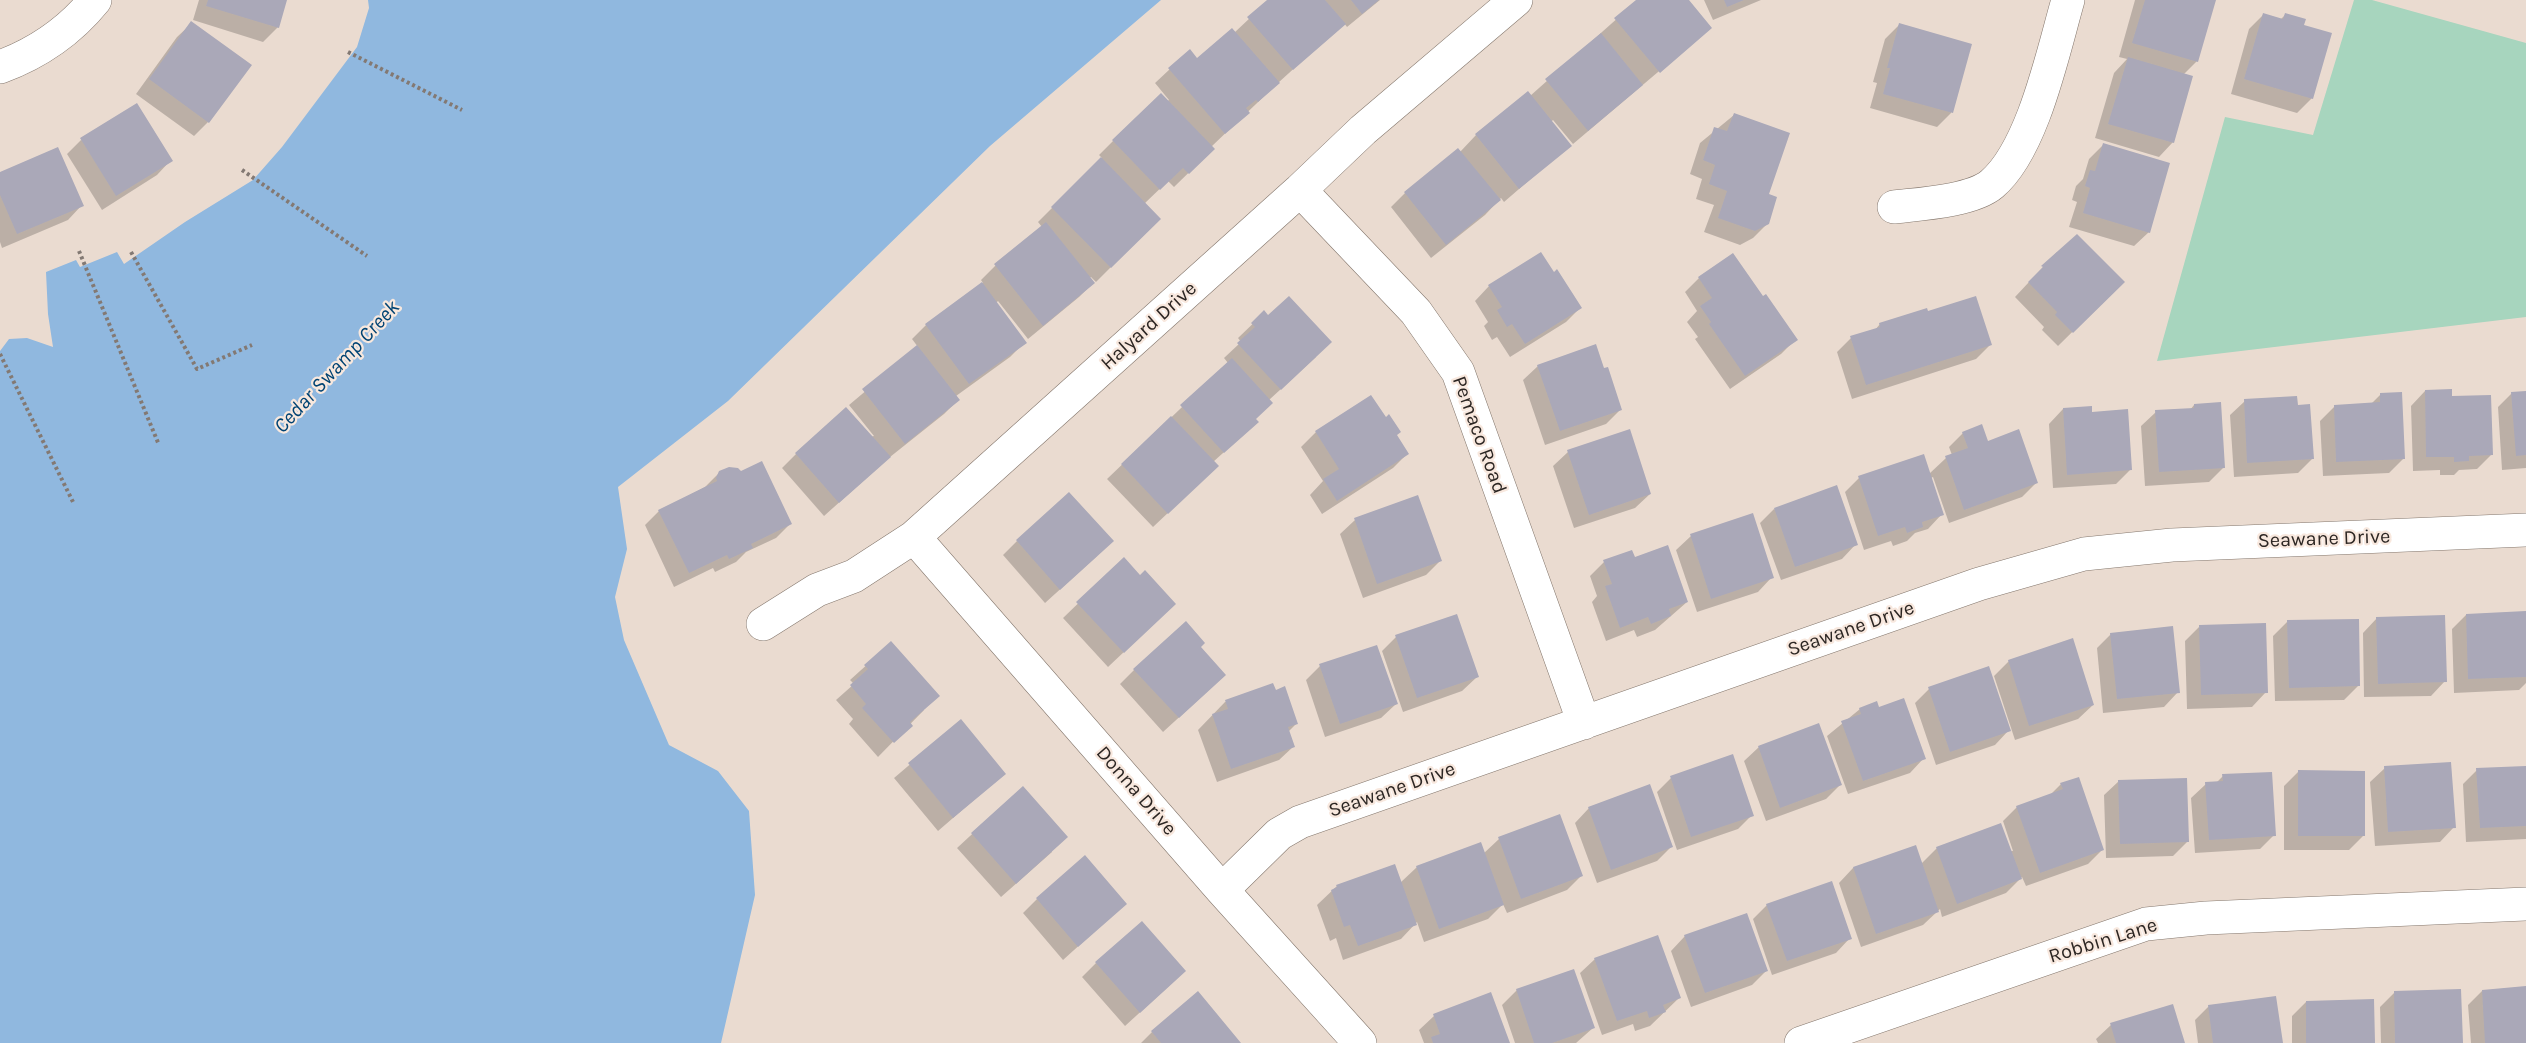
<!DOCTYPE html>
<style>
body{margin:0}
canvas{display:block;background:#eadbd0}
</style>
<canvas width="2526" height="1043"></canvas>
<script>
const c = document.querySelector('canvas').getContext('2d');
c.lineJoin = 'round';
function fill(path, color) { c.fillStyle = color; c.fill(path, 'evenodd'); }
function strokePath(path, color, width, dash) { c.strokeStyle = color; c.lineWidth = width; c.lineCap = dash ? 'butt' : 'round'; c.setLineDash(dash || []); c.stroke(path); }
function write(font, color, halo, rows, align = 'center') {
  c.font = font + ' Karla,sans-serif'; c.lineWidth = 4.5; c.setLineDash([]); c.textBaseline = 'middle'; c.strokeStyle = halo; c.fillStyle = color; for (const [text, x, y, turn = 0] of rows) {
    c.save(); c.translate(x, y); c.rotate((+turn || 0) * Math.PI / 180); c.textAlign = isNaN(turn) ? turn : align; if (halo) c.strokeText(text, 0, 0); c.fillText(text, 0, 0); c.restore();
  }
}
fill(new Path2D(`
 M2354,0H2372L2526,43V317L2157,361L2225,117L2313,135Z`), '#a7d5be');
fill(new Path2D(`
 M368,0H1161L990,146L728,401L618,487L627,549L615,597L624,640L669,745L718,771L749,811L755,895L721,1043H0V351L9,339L27,338L53,347L48,314L46,272L76,260L80,267L117,252L124,264L185,222L253,180L282,147L357,47L369,8Z`), '#90b8df');
fill(new Path2D(`
 M199,0H286L278,27L263,42L193,20Z
 M1269,0H1380L1347,27L1344,23L1278,83L1211,147L1213,149L1174,187L1168,181L1144,204L1159,219L1096,282L1091,277L1089,278L1093,283L1079,297L1028,339L998,301L996,303L1025,342L1010,357L956,396L958,400L944,414L890,457L824,516L782,468L796,454L874,436L849,405L918,347L912,339L926,325L983,283L981,280L995,266L1042,227L1038,222L1102,158L1099,155L1113,141L1169,100L1155,83L1170,69L1197,60L1234,33Z
 M1638,0H1687L1710,28L1573,144L1553,120L1551,122L1570,145L1504,202L1501,198L1485,215L1431,258L1391,207L1405,193L1460,152L1476,135L1530,96Z
 M1704,0H1761L1713,20Z
 M2135,0H2214L2197,61L2183,75L2173,142L2159,157L2095,138L2114,73L2127,59L2119,57Z
 M2263,15L2280,20L2285,15L2312,98L2297,113L2231,94L2249,29Z
 M192,23L208,122L194,136L136,94L177,37Z
 M1899,25L1970,45L1951,113L1937,127L1870,108L1877,83L1873,82L1885,39Z
 M1734,115L1767,195L1768,223L1753,238L1740,245L1704,232L1714,205L1696,199L1702,179L1690,174L1700,143Z
 M81,140L171,160L157,175L102,210L67,154Z
 M2104,144L2149,232L2134,246L2069,227L2077,202L2072,200L2076,186L2083,179L2089,159Z
 M0,173L82,205L68,220L2,248L0,242Z
 M2057,252L2123,282L2058,346L2042,330L2044,327L2015,297Z
 M1699,278L1762,298L1796,339L1781,354L1730,389L1695,339L1698,337L1687,322L1697,311L1685,292Z
 M1489,286L1580,308L1566,322L1510,357L1497,337L1492,340L1484,326L1488,322L1475,301Z
 M1264,313L1316,357L1269,400L1242,436L1213,462L1203,480L1153,527L1107,479L1228,363L1224,358L1241,342L1238,338Z
 M1927,313L1990,345L1976,359L1852,399L1837,352L1851,338L1874,331L1880,324Z
 M1538,366L1620,410L1606,424L1545,445L1523,380Z
 M2425,391L2451,398L2491,455L2477,469L2459,470L2454,475H2440V470L2413,471L2411,406Z
 M2526,392V468L2502,470L2498,407L2512,393Z
 M2381,394L2404,458L2389,473L2323,476L2320,421L2335,406L2371,404Z
 M1371,397L1407,454L1393,468L1322,514L1310,495L1323,481L1301,447L1316,432Z
 M2245,401L2312,459L2298,473L2234,477L2230,415Z
 M2194,405L2224,467L2209,482L2145,486L2141,426L2156,412L2190,410Z
 M2063,409L2091,413L2130,470L2116,484L2053,488L2049,424Z
 M1963,433L1987,443L2036,483L2022,497L1949,523L1933,477L1931,478L1942,514L1928,529L1915,533L1907,541L1893,546L1891,541L1864,550L1845,492L1859,478L1929,474L1946,458L1952,455L1949,447Z
 M1568,452L1650,494L1635,508L1574,528L1553,466Z
 M720,472L790,524L776,538L746,552L736,562L715,572L713,568L674,587L645,525L659,511L705,487Z
 M1417,497L1440,561L1426,575L1363,598L1340,534L1355,520Z
 M1774,509L1856,544L1842,559L1781,580L1760,523Z
 M1691,536L1772,577L1758,592L1697,612L1676,550Z
 M1017,541L1097,556L1045,603L1003,555Z
 M1124,559L1160,618L1108,667L1063,618Z
 M1604,562L1687,602L1655,630L1637,637L1634,630L1606,641L1592,602L1597,596L1590,576Z
 M2526,612V683L2519,690L2454,693L2452,629L2466,615Z
 M2377,618L2445,681L2431,696L2364,697L2363,633Z
 M2287,622L2359,685L2344,700L2275,701L2273,636Z
 M2199,627L2266,692L2252,707L2187,709L2185,641Z
 M2111,634L2178,692L2164,707L2103,713L2097,648Z
 M1396,637L1477,677L1462,691L1403,712L1382,651Z
 M891,643L924,710L878,757L849,724L853,719L836,700L854,684L850,680Z
 M1199,647L1210,689L1163,732L1120,684L1134,670Z
 M2009,661L2093,705L2078,719L2015,740L1994,676Z
 M1320,666L1396,704L1381,718L1325,737L1306,680Z
 M1272,685L1297,723L1288,732L1294,746L1279,760L1217,782L1198,730L1225,702Z
 M1929,689L2009,730L1995,745L1936,765L1915,703Z
 M1860,709H1878L1924,758L1910,773L1848,794L1827,736Z
 M961,721L1004,774L938,831L894,778Z
 M1759,747L1840,785L1826,799L1766,821L1744,761Z
 M2526,767V839L2466,842L2463,784L2477,770Z
 M2385,768L2454,827L2440,842L2375,846L2370,782Z
 M2298,772L2363,836L2349,850H2284V786Z
 M2223,776L2274,835L2260,849L2195,853L2191,798L2206,784L2216,783Z
 M1671,778L1752,815L1738,829L1677,850L1657,792Z
 M2119,781L2188,841L2173,856L2106,858L2104,795Z
 M2061,784L2102,850L2088,864L2026,886L2022,877L2006,893L1942,917L1940,909L1923,925L1861,947L1839,883L1853,868L1915,847L1921,864L1937,848L2013,851L2003,821L2017,807L2050,795Z
 M1022,788L1052,852L1001,897L957,848Z
 M1589,808L1671,847L1657,861L1597,883L1575,823Z
 M1499,839L1581,876L1567,890L1507,913L1503,904L1488,919L1424,942L1417,922L1401,939L1343,960L1336,938L1330,941L1317,905L1337,886L1400,883L1417,867L1483,854Z
 M1037,899L1125,904L1063,960L1023,913Z
 M1767,905L1850,938L1836,953L1772,975L1753,919Z
 M1685,936L1767,970L1752,985L1691,1007L1671,951Z
 M1595,959L1679,998L1650,1026L1635,1031L1633,1024L1602,1035L1580,973Z
 M1096,963L1170,985L1125,1026L1082,977Z
 M2526,988V1043H2471L2468,1005L2482,991Z
 M1517,990L1593,1028L1576,1043H1515L1502,1005Z
 M2394,993L2461,1043H2381L2380,1007Z
 M2306,1002L2374,1043H2292V1016Z
 M2209,1006L2281,1043H2198L2195,1020Z
 M1434,1016L1509,1043H1424L1419,1030Z
 M2111,1025L2183,1043H2098L2096,1039Z
 M1152,1032L1238,1043H1141Z`), '#0003');
fill(new Path2D(`
 M208,0H287L279,28L206,6Z
 M1267,0H1325L1346,24L1293,70L1247,17Z
 M1351,0H1379L1362,14Z
 M1636,0H1689L1712,28L1660,73L1614,18Z
 M1724,0H1744L1727,7Z
 M2145,0H2216L2198,62L2132,43Z
 M2263,13L2283,19L2285,13L2306,19L2304,25L2332,33L2313,99L2244,79Z
 M191,21L252,65L209,123L149,79Z
 M1899,23L1972,44L1953,113L1883,94L1890,68H1887Z
 M1232,28L1280,83L1258,102L1256,100L1246,108L1250,113L1225,134L1168,68L1190,49L1197,58Z
 M1601,33L1643,85L1588,131L1545,79Z
 M2128,57L2193,76L2174,143L2108,124Z
 M1528,91L1572,146L1519,189L1475,134Z
 M1161,93L1215,149L1189,174L1183,168L1160,190L1112,140Z
 M137,103L173,161L116,196L80,138Z
 M1734,113L1790,133L1769,194L1777,197L1769,224L1755,231L1718,218L1727,191L1709,184L1715,165L1703,160L1714,127L1727,131Z
 M2103,143L2170,163L2150,233L2083,213L2090,188L2085,186L2090,170L2095,171Z
 M58,147L84,206L17,234L0,195V172Z
 M1458,148L1501,200L1446,245L1404,192Z
 M1101,157L1161,219L1111,268L1051,207Z
 M1046,222L1095,283L1043,326L994,264Z
 M2077,234L2125,282L2073,333L2055,315L2057,312L2028,282L2043,267L2041,266Z
 M1541,252L1554,272L1557,269L1582,308L1525,344L1512,324L1507,327L1497,310L1502,307L1488,285Z
 M1733,253L1763,296L1766,294L1798,340L1745,376L1709,324L1711,322L1700,306L1712,298L1698,277Z
 M982,282L1027,343L969,384L925,324Z
 M1289,296L1332,342L1281,390L1237,343L1255,327L1251,323L1264,310L1268,315Z
 M1976,296L1992,345L1866,385L1850,336L1880,327L1879,323L1927,308L1928,311Z
 M1596,344L1604,368L1608,367L1622,410L1560,431L1537,365Z
 M917,345L960,400L905,444L862,389Z
 M1232,358L1273,403L1256,419L1259,422L1224,453L1180,405Z
 M2452,389V396L2491,395L2493,455L2469,456V461L2454,462V457H2426L2425,390Z
 M2526,391V455L2516,456L2511,392Z
 M2402,392L2405,459L2336,462L2334,405L2380,402V393Z
 M1371,395L1386,417L1389,414L1401,432L1397,435L1409,454L1337,501L1323,479L1339,469L1315,431Z
 M2297,396L2298,405L2310,404L2314,459L2247,463L2244,399Z
 M2221,402L2225,468L2159,472L2155,410L2194,408V404Z
 M2092,406V412L2128,409L2132,470L2067,475L2063,408Z
 M846,407L891,457L839,503L795,453Z
 M1171,416L1219,466L1168,514L1121,464Z
 M1982,424L1988,441L2019,429L2038,483L1964,510L1945,456L1968,448L1962,432Z
 M1630,429L1651,494L1589,515L1567,450Z
 M1924,454L1944,515L1922,522L1923,527L1907,533L1905,527L1878,536L1858,476Z
 M762,461L792,524L751,544L753,548L729,559L727,555L689,573L658,510L717,481L716,478L719,471L729,467L738,468L741,471Z
 M1837,485L1858,545L1795,567L1774,508Z
 M1069,492L1114,541L1060,590L1016,540Z
 M1418,495L1442,561L1377,584L1354,518Z
 M1753,513L1774,578L1711,599L1690,534Z
 M1668,545L1688,602L1669,609L1671,616L1651,624L1648,617L1620,628L1605,586L1612,584L1603,560L1632,550L1635,557Z
 M1124,557L1140,575L1145,570L1176,604L1124,653L1076,602Z
 M2526,611V677L2468,679L2466,614Z
 M1457,614L1479,677L1417,698L1395,635Z
 M2445,615L2447,682L2378,684L2376,617Z
 M2359,619L2360,686L2289,688L2287,620Z
 M1186,621L1205,643L1201,647L1226,675L1179,718L1133,669Z
 M2266,623L2268,693L2201,695L2199,625Z
 M2173,626L2180,693L2117,699L2110,633Z
 M2073,638L2094,705L2029,726L2008,660Z
 M891,641L940,696L910,722L913,726L894,743L862,708L866,704L850,685L868,669L864,665Z
 M1377,645L1398,704L1340,724L1319,664Z
 M1989,666L2011,731L1950,752L1928,687Z
 M1273,683L1276,690L1285,686L1298,724L1288,727L1295,747L1231,769L1212,714L1228,709L1225,700Z
 M1904,698L1926,759L1863,781L1841,721L1861,714L1859,708L1877,701L1879,707Z
 M961,719L1006,774L953,818L908,763Z
 M1819,723L1842,785L1780,808L1758,746Z
 M1733,754L1754,816L1691,837L1670,776Z
 M2451,762L2456,828L2388,832L2384,766Z
 M2526,766V826L2480,828L2476,768Z
 M2298,770L2365,771V836H2298Z
 M2272,772L2276,836L2209,840L2205,782L2223,781L2222,774Z
 M2079,777L2104,850L2040,873L2016,806L2063,789L2060,783Z
 M2187,778L2189,842L2120,844L2118,780Z
 M1650,784L1673,847L1611,870L1588,807Z
 M1023,786L1068,837L1016,884L971,833Z
 M1560,814L1583,876L1521,899L1498,837Z
 M2001,823L2022,879L1957,904L1936,847Z
 M1481,842L1504,905L1439,929L1416,866Z
 M1916,845L1939,912L1876,934L1853,867Z
 M1085,855L1127,904L1078,947L1036,898Z
 M1395,864L1417,925L1358,946L1350,925L1344,927L1331,890L1337,887L1336,885Z
 M1832,881L1852,939L1787,961L1766,904Z
 M1747,913L1768,971L1705,993L1684,935Z
 M1142,921L1186,971L1140,1013L1095,962Z
 M1658,935L1681,998L1663,1005L1666,1012L1649,1018L1647,1011L1617,1021L1594,958Z
 M1574,969L1595,1028L1552,1043H1534L1516,989Z
 M2526,986V1043H2485L2482,990Z
 M2461,989L2463,1043H2395L2394,991Z
 M1198,991L1241,1043H1161L1151,1031Z
 M1491,992L1510,1043H1433L1431,1037L1440,1034L1433,1014Z
 M2276,996L2283,1043H2213L2208,1005Z
 M2374,999L2375,1043H2306V1001Z
 M2173,1004L2185,1043H2116L2110,1023Z`), '#aaa8b8');
const minor = new Path2D(`
 M0,67C38,53 69,32 95,0
 M1300,190L1416,312L1458,372L1584,723
 M1894,207C1920,204 1972,201 1992,184C2033,149 2053,52 2068,0
 M914,537L1222,890L1360,1043
 M763,624L817,590L854,576L914,537L1300,190L1363,130L1516,0
 M1222,890L1279,834L1300,822L1979,584L2084,554L2172,545L2526,530
 M1801,1043L2146,924L2206,918L2526,904`);
strokePath(minor, '#84776d', 34);
strokePath(new Path2D(`
 M348,52L462,110
 M242,170L367,256
 M79,251L159,445
 M131,252L197,369L252,345
 M0,354L73,502`), '#837973', 4, [3, 3]);
strokePath(minor, '#fff', 33);
write('20px', '#2c2623', '#f8e8de', [
 ["Halyard Drive",1149,326,-42],
 ["Pemaco Road",1479,435,70],
 ["Seawane Drive",2324,539,-2],
 ["Seawane Drive",1851,629,-19],
 ["Seawane Drive",1392,790,-19],
 ["Donna Drive",1136,791,49],
 ["Robbin Lane",2103,941,-17]
]);
write('italic 21px', '#004373', '#f8e8de', [
 ["Cedar Swamp Creek",337,367,-47]
]);
</script>
